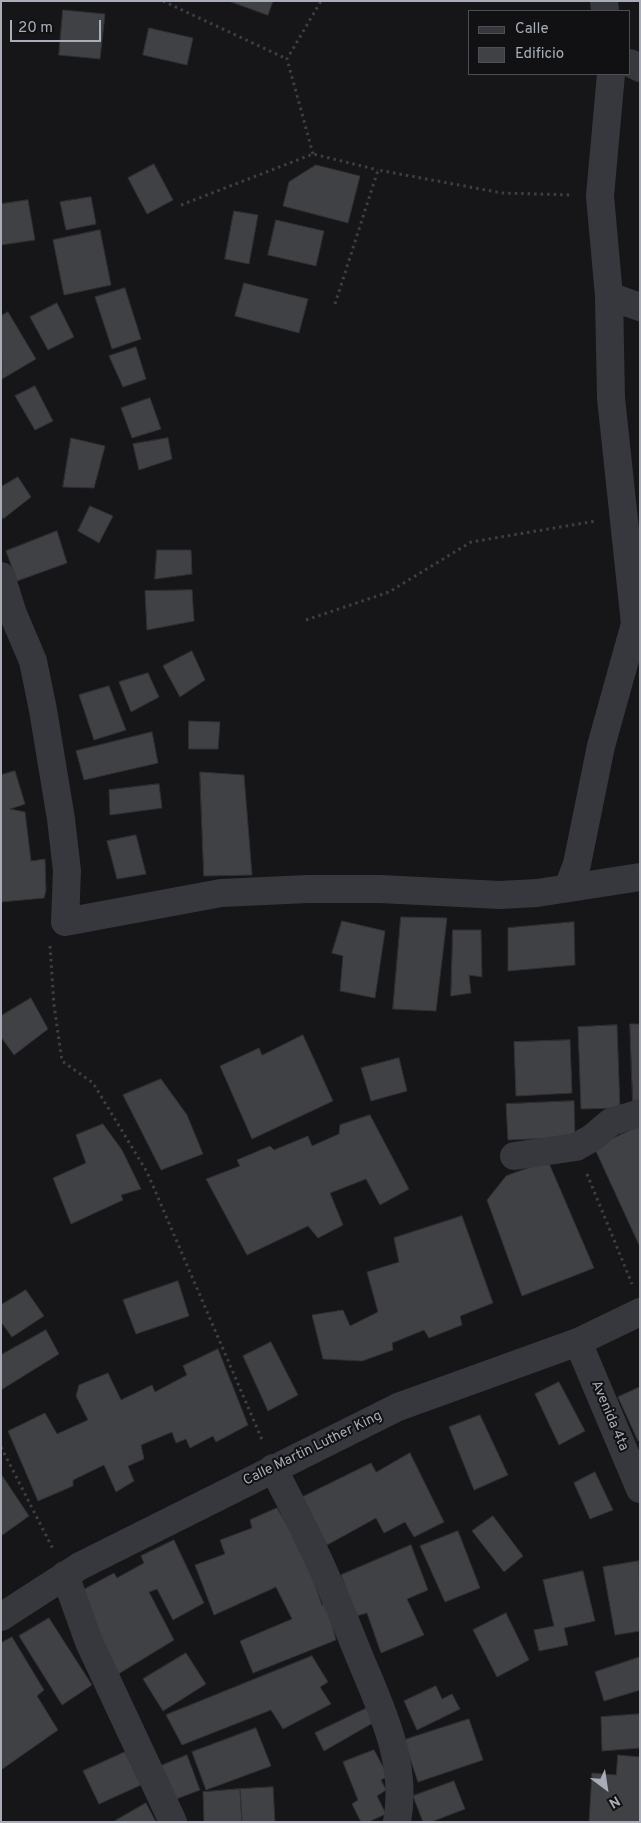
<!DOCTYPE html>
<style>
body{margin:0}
#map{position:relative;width:641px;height:1823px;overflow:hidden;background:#161618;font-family:Overpass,sans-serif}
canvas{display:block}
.frame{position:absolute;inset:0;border:2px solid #a8adb8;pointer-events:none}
.legend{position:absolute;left:468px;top:10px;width:162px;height:65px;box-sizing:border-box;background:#111113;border:1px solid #4d4f55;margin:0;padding:6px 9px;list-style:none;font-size:15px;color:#a8adb8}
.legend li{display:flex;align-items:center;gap:10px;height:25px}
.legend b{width:25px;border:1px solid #4d4f55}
.north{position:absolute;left:581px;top:1763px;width:50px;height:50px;-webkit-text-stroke:4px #111113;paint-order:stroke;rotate:149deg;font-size:14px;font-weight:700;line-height:20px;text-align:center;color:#a8adb8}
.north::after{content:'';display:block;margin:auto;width:18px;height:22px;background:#a8adb8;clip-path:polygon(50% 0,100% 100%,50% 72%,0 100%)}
.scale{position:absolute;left:10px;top:20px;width:91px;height:22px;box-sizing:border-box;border:2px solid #a8adb8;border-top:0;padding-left:6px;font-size:15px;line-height:18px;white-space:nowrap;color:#a8adb8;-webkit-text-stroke:4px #111113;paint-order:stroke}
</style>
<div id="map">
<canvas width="641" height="1823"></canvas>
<div class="frame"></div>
<ul class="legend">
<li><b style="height:6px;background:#37383d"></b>Calle</li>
<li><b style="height:14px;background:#404145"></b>Edificio</li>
</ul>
<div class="north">N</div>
<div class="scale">20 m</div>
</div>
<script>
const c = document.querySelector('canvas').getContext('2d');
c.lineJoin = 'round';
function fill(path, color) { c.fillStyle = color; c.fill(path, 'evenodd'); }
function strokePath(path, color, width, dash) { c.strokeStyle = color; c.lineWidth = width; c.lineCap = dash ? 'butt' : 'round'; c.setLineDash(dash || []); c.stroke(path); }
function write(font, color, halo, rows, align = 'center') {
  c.font = font + ' Overpass,sans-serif'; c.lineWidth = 4; c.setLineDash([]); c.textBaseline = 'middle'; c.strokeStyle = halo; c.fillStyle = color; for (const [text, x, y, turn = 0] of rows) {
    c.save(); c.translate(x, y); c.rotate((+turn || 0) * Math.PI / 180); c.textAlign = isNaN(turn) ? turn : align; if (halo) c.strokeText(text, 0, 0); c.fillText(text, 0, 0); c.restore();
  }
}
const building = new Path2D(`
 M229,1H273L268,15Z
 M63,10L105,14L100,59L59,55Z
 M149,28L193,38L187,65L143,55Z
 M154,164L173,200L147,214L128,178Z
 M316,165L360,176L348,223L283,206L289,182Z
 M91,197L96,224L66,230L60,202Z
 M28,200L35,240L1,245V204Z
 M234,211L258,215L249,264L225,259Z
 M276,220L324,231L316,266L268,255Z
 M100,230L111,285L64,295L53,240Z
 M244,283L308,299L299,333L235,316Z
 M125,288L141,339L112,349L95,297Z
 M57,303L74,337L48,350L30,317Z
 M8,312L36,359L2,379L1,316Z
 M136,347L146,379L123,387L109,356Z
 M35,386L53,421L35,430L15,396Z
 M150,398L161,429L132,438L121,408Z
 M71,438L105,446L94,488L63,487Z
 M168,438L172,459L139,470L133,444Z
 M18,477L31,497L3,519L1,516V487Z
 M90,506L113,516L99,543L78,531Z
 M57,531L67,563L17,581L6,551Z
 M157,550H191L192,574L155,579Z
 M192,590L194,621L147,630L145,591Z
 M192,651L205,680L180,697L163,666Z
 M148,673L159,697L131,712L119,682Z
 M109,686L126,730L94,740L79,695Z
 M189,721L220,722L218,749H189Z
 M152,732L158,763L84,780L76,751Z
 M15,771L25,804L10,809L25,812L31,861L45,859L46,890L44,898L1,902V775Z
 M200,772L244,775L252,875L204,876Z
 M159,784L162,808L110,815L109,790Z
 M136,835L146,874L117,879L107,841Z
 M401,917L447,918L436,1011L393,1009Z
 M342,921L385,931L375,998L340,991L343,956L332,953Z
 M574,922L575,965L508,971V928Z
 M453,930H481L482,977L469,975L471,993L451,996Z
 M31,998L48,1029L14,1055L1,1037V1016Z
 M630,1024H640V1105H633Z
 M617,1025L620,1108L581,1109L578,1027Z
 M303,1035L333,1101L252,1139L220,1066L259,1048L262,1055Z
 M570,1040L572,1093L516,1096L514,1042Z
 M399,1058L407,1091L371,1101L361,1068Z
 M161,1079L187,1115L203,1154L161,1170L123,1095Z
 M574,1101L575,1137L508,1140L506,1104Z
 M370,1115L409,1189L380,1205L366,1179L330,1193L343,1225L318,1238L308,1226L247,1255L206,1179L240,1166L237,1160L270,1146L274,1150L308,1136L312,1146L339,1134L340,1125Z
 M103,1124L122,1150L141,1189L121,1195L123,1200L71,1224L53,1178L86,1163L76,1135Z
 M640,1126V1247L594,1147Z
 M548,1161L594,1268L522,1296L487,1200L506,1176Z
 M462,1216L493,1303L460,1316L462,1325L429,1338L424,1330L392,1343L393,1350L362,1361L323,1359L312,1315L343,1310L350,1326L378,1312L367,1272L399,1262L394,1238Z
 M178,1281L189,1316L136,1334L123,1300Z
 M26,1290L44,1316L12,1337L1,1322V1305Z
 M46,1330L59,1354L1,1390V1355Z
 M271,1342L298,1395L268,1411L243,1356Z
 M218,1349L248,1425L216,1442L213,1436L190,1448L186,1439L176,1443L172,1432L141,1445L144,1459L128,1466L134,1481L116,1492L104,1465L73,1480V1486L38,1501L8,1431L45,1413L57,1434L88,1420L76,1396L79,1385L108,1373L121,1400L152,1385L155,1392L187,1375L183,1366Z
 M559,1382L585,1431L559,1445L535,1394Z
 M640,1387V1440L638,1441L618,1397Z
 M480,1415L508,1475L474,1490L449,1427Z
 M410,1453L444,1522L414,1537L405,1522L384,1533L376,1518L327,1545L302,1497L371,1463L376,1472Z
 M595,1472L613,1510L590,1519L574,1483Z
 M1,1474L29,1516L1,1536Z
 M277,1508L286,1523L292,1519L322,1605L327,1604L336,1640L253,1673L240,1641L292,1619L276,1587L214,1615L195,1565L225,1554L220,1540L252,1528L250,1520Z
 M493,1516L523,1556L504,1572L472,1531Z
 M458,1531L480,1588L445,1602L420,1546Z
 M174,1540L204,1603L173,1620L157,1589L149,1592L174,1640L115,1676L79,1592L114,1573L117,1578L144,1563L141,1556Z
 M411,1545L428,1590L407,1599L424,1635L381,1653L367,1613L356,1616L341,1575Z
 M639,1561L640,1631L615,1635L603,1567Z
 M583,1571L595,1621L564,1628L568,1645L539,1651L534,1630L554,1626L543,1580Z
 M506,1613L529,1660L497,1677L473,1630Z
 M49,1618L92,1685L62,1705L19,1636Z
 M12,1637L44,1690L37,1696L58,1730L1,1770V1643Z
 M186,1653L206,1684L163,1711L143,1679Z
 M312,1656L328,1682L320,1687L331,1704L283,1729L271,1710L182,1745L166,1715Z
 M640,1657V1690L604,1701L595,1672Z
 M436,1686L442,1699L452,1694L460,1709L417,1730L404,1701Z
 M371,1706L378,1720L324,1751L315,1733Z
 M640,1714V1748L602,1751L601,1717Z
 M469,1719L483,1760L418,1782L404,1740Z
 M256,1728L271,1766L206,1790L192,1752Z
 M374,1750L388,1776L381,1780L386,1790L377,1796L386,1814L368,1822H361L352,1804L358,1800L343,1762Z
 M125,1752L141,1785L99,1804L83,1771Z
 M187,1755L200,1790L171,1801L158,1767Z
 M618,1755L640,1757V1822H589L592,1773L616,1775Z
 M454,1781L465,1809L431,1822H423L413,1796Z
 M273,1787L275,1822H242L240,1789Z
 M240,1789L242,1822H204L203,1792Z
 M146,1803L156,1822H113Z`);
fill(building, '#404145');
strokePath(building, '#303034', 1);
strokePath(new Path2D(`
 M163,1L287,59
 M313,154L287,59L321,1
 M181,205L313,154L378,170
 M335,304L378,170L502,193L572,195
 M306,620L389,592L471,542L596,521
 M50,946L54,1005L62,1061L93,1083L147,1172L263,1442
 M587,1174L632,1284
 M1,1447L53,1549`), '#3d3f44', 3, [2.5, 4]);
strokePath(new Path2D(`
 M604,1L605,11
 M630,63L640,68
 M609,296L640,307
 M1,576L13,614L33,661L43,710L61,819L67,871L65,922L221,893L308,889H380L500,895L537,893L640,877
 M568,888L577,864L601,746L635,624L611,398L609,296L600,196L611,74
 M514,1156L576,1147L592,1138L611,1122L640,1113
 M578,1342L640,1489
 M273,1468C306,1530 335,1593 360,1658C382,1711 408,1763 397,1822
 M65,1575L89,1642L173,1822
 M1,1617L80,1566L398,1407L578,1342L640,1312`), '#37383d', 28);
write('14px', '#a8adb8', '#111113', [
 ["Avenida 4ta",609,1416,67],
 ["Calle Martin Luther King",313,1449,-26]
]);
</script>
